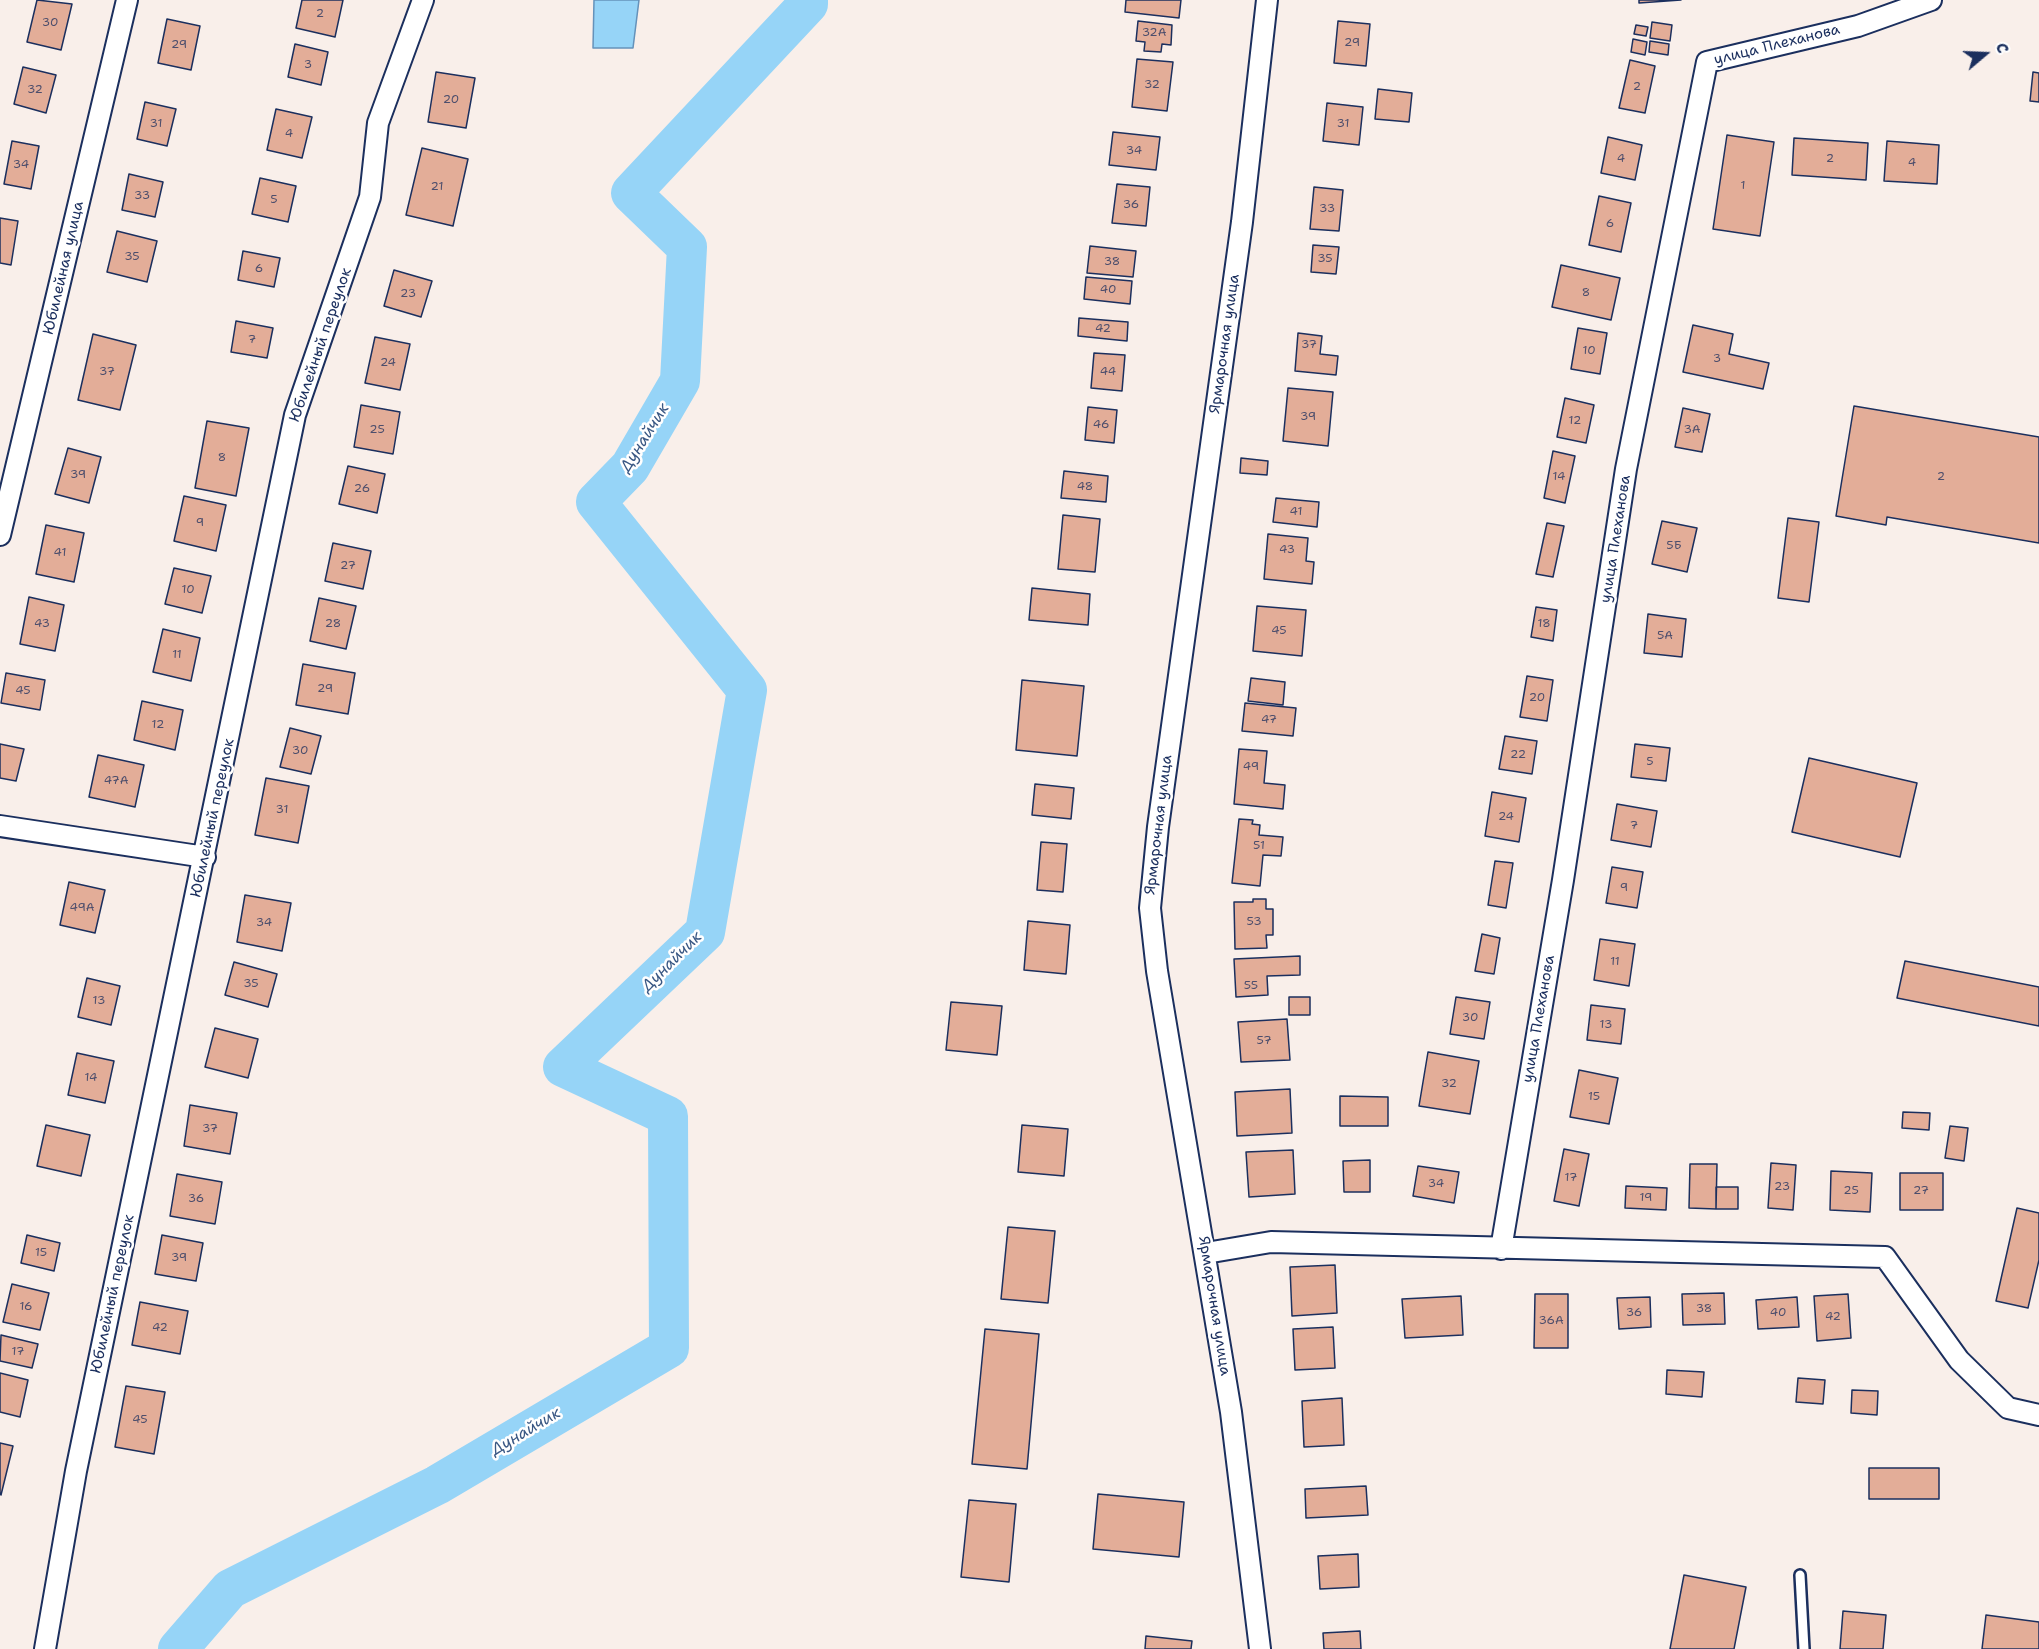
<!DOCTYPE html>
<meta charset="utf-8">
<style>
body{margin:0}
#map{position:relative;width:2039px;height:1649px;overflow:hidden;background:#f9efea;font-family:"Shantell Sans",sans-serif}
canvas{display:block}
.north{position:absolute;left:1955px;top:24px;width:60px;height:60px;-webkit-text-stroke:4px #fff;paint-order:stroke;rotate:71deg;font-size:16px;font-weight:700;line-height:24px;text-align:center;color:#1b2f5e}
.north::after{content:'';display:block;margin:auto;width:21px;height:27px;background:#1b2f5e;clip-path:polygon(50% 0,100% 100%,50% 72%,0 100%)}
</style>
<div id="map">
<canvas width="2039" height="1649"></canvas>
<div class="north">С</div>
</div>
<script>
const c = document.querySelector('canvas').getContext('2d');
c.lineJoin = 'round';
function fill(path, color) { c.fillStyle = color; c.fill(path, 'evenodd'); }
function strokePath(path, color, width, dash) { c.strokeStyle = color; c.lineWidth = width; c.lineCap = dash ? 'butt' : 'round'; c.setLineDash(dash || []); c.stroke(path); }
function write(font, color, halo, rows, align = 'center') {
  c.font = font + ' "Shantell Sans",sans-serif'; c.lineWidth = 5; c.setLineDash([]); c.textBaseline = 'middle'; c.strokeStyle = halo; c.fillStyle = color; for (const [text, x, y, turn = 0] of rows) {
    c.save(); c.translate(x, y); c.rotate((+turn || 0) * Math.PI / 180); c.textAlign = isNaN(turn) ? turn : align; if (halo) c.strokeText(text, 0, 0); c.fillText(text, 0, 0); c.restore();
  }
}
const water = new Path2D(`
 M594,0H639L633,48H593Z`);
fill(water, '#96d4f7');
strokePath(water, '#6592ba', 1.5);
strokePath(new Path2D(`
 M178,1649L230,1589L437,1485L669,1348L668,1116L563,1067L705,932L747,690L596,502L630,467L680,381L687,247L631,193L808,4V0`), '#96d4f7', 40);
const building = new Path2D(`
 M37,0L72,4L61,50L27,42Z
 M302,0H343L335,37L296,28Z
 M1126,0H1181L1179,18L1125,12Z
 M1639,0H1681L1639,3Z
 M167,19L200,26L191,70L158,63Z
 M1138,21L1172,25L1171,45L1162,44L1161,52L1144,51L1145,42L1136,41Z
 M1338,21L1370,24L1366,66L1334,63Z
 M1652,22L1672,25L1670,41L1650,38Z
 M1636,25L1648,27L1646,36L1634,34Z
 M1633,39L1647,42L1645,55L1631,52Z
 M1650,41L1669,44L1668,55L1649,52Z
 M295,44L328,52L321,85L288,77Z
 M1137,59L1173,62L1167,111L1132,107Z
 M1630,60L1655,66L1645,113L1619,108Z
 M23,67L56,75L46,113L14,104Z
 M436,72L475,78L466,128L428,122Z
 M2033,72L2039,73V102L2030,101Z
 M1378,89L1412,93L1409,122L1375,119Z
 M145,102L176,109L167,146L137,139Z
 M1327,103L1363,107L1359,145L1323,141Z
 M276,109L312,117L302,158L267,150Z
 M1113,132L1160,137L1156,170L1109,165Z
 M1727,135L1774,142L1760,236L1713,229Z
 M1608,137L1642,145L1635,180L1601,173Z
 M1794,138L1868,143L1866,180L1792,175Z
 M12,141L39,146L31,189L4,184Z
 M1887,141L1939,145L1937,184L1884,181Z
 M422,148L468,159L453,226L406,215Z
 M129,174L163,182L155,217L122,210Z
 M260,178L296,186L288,222L252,214Z
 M1117,184L1150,187L1146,226L1112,223Z
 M1314,187L1343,190L1339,231L1310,229Z
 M1599,196L1631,203L1621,252L1589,245Z
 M0,218L18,221L11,265L0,263Z
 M117,231L157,241L147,282L107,272Z
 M1313,245L1339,247L1336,274L1311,272Z
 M1090,246L1136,251L1133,277L1087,273Z
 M243,251L280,258L274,287L238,280Z
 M1561,265L1620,278L1611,320L1552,307Z
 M394,270L432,281L421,317L384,306Z
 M1086,277L1132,281L1130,304L1084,299Z
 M1079,318L1128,322L1127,341L1078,336Z
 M236,321L273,328L267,358L231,352Z
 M1693,325L1733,334L1729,354L1769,363L1763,389L1683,372Z
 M1578,328L1607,333L1600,374L1571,369Z
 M1298,333L1322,336L1320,354L1338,356L1336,375L1295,371Z
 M93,334L136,345L120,410L78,400Z
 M375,337L410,344L400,390L365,383Z
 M1094,353L1125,355L1122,391L1091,388Z
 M1288,388L1333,392L1328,446L1283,441Z
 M1565,398L1594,405L1586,443L1557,437Z
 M361,405L400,412L393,454L354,447Z
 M1854,406L2039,437V543L1887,517L1886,525L1836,516Z
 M1088,407L1117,410L1114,443L1085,440Z
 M1683,408L1710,414L1702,452L1675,447Z
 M207,421L249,428L236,496L195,488Z
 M68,448L101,457L89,503L55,494Z
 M1553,451L1575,456L1565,503L1544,498Z
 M1241,458L1268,461L1267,475L1240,473Z
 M348,466L385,474L377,513L339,504Z
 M1064,471L1108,476L1106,502L1061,498Z
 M184,496L226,505L216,551L174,541Z
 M1276,498L1319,502L1317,527L1273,522Z
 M1063,515L1100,519L1095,572L1058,569Z
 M1788,518L1819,522L1809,602L1778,598Z
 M1662,521L1697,528L1687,572L1652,564Z
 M1547,523L1564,526L1553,577L1536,574Z
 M46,525L84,533L74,582L36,574Z
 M1268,534L1308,538L1306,561L1314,562L1312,584L1264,579Z
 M333,543L371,551L363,589L325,581Z
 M174,568L211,576L202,613L165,604Z
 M1032,588L1090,594L1088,625L1029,620Z
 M29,597L64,605L55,651L20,644Z
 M319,598L356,606L346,649L310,641Z
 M1257,606L1306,610L1302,656L1253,651Z
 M1536,607L1557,610L1553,641L1531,637Z
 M1648,614L1686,619L1682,657L1644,653Z
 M163,629L200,638L191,681L153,672Z
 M303,664L355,673L348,714L296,705Z
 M6,673L45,680L40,710L1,703Z
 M1527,676L1553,680L1547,721L1520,717Z
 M1251,678L1285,682L1283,705L1248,701Z
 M1022,680L1084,686L1077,756L1016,750Z
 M142,701L183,710L175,750L134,740Z
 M1245,703L1296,708L1293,736L1242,731Z
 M290,728L321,736L311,774L280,767Z
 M1505,736L1537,741L1532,774L1499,769Z
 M0,744L24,749L16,781L0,778Z
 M1635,744L1670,748L1666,781L1631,777Z
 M1239,749L1267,751L1264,783L1285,785L1283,809L1234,804Z
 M98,755L144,765L135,807L89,797Z
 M1809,758L1917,783L1900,857L1792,832Z
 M266,778L309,786L298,843L255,835Z
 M1035,784L1074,788L1071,819L1032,815Z
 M1492,792L1526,798L1519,842L1485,836Z
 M1617,804L1657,811L1651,847L1611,840Z
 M1239,819L1253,820L1252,824L1260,825L1259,835L1283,837L1281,856L1263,855L1260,886L1232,883Z
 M1041,842L1067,844L1063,892L1037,890Z
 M1495,861L1513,863L1506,908L1488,905Z
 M1612,867L1643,872L1637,908L1606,903Z
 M69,882L105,890L95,933L60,925Z
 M245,895L291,903L282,951L237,942Z
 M1253,899H1266V909H1273V935H1266L1267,948L1235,949L1234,902H1253Z
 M1028,921L1070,925L1066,974L1024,970Z
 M1482,934L1500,938L1494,974L1475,971Z
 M1600,939L1635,944L1629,986L1594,980Z
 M1300,956V975L1267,976L1268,995L1236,997L1234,959Z
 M1905,961L2039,987V1026L1897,998Z
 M234,962L277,974L268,1007L225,995Z
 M87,978L120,986L111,1025L78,1017Z
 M1289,997H1310V1015H1289Z
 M1456,997L1490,1002L1484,1039L1450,1034Z
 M951,1002L1002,1006L997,1055L946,1050Z
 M1591,1005L1625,1009L1621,1044L1587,1040Z
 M1287,1019L1290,1060L1241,1062L1238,1022Z
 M215,1028L258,1039L248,1078L205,1067Z
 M1428,1052L1479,1061L1470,1114L1419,1106Z
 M77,1053L114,1061L105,1103L68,1095Z
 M1579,1070L1618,1078L1609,1124L1570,1117Z
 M1290,1089L1292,1133L1237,1136L1235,1092Z
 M1340,1096L1388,1097V1126H1340Z
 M190,1105L237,1113L230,1154L184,1146Z
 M1903,1112L1930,1113L1929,1130L1902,1128Z
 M46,1125L90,1135L81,1176L37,1166Z
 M1022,1125L1068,1129L1064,1176L1018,1172Z
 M1950,1126L1968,1128L1964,1161L1945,1158Z
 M1564,1149L1589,1154L1579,1206L1554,1201Z
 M1293,1150L1295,1194L1249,1197L1246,1152Z
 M1370,1160V1192H1344L1343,1161Z
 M1771,1163L1796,1165L1793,1210L1768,1208Z
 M1690,1164H1717L1716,1209L1689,1208Z
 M1418,1166L1459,1172L1454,1203L1413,1196Z
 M1831,1171L1872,1173L1870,1212L1830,1210Z
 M1900,1173H1943V1210H1900Z
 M177,1174L222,1182L215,1224L170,1216Z
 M1626,1186L1667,1188L1666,1210L1625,1208Z
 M1716,1187H1738V1209H1716Z
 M2017,1208L2039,1213V1260L2028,1308L1996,1301Z
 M1008,1227L1055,1231L1048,1303L1001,1299Z
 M27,1235L60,1243L54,1271L21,1263Z
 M162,1235L203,1243L196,1281L155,1274Z
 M1335,1265L1337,1313L1292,1316L1290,1267Z
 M12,1284L49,1293L40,1330L3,1322Z
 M1724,1293L1725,1324L1683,1325L1682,1294Z
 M1535,1294H1568V1348H1534Z
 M1848,1294L1851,1338L1817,1341L1814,1296Z
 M1461,1296L1463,1335L1405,1338L1402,1299Z
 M1650,1297L1651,1327L1619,1329L1617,1298Z
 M1797,1297L1799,1327L1758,1329L1756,1300Z
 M140,1302L188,1311L180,1354L132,1345Z
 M1333,1327L1335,1368L1295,1370L1293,1329Z
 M985,1329L1039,1334L1027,1469L972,1464Z
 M1,1335L38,1344L32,1368L0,1361Z
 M1667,1370L1704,1372L1702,1397L1666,1394Z
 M0,1373L28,1380L20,1417L0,1412Z
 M1798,1378L1825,1380L1823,1404L1796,1402Z
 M126,1386L165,1392L154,1454L115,1447Z
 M1852,1390L1878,1391L1877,1415L1851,1413Z
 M1342,1398L1344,1445L1304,1447L1302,1401Z
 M0,1443L13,1446L1,1495L0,1494Z
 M1869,1468H1939V1499H1869Z
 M1366,1486L1368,1515L1306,1518L1305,1489Z
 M1098,1494L1184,1502L1179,1557L1093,1549Z
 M969,1500L1016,1504L1009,1582L961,1577Z
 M1358,1554L1359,1587L1320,1589L1318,1556Z
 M1684,1575L1746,1587L1734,1649H1670Z
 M1843,1611L1886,1615L1883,1649H1840Z
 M1986,1615L2039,1622V1649H1982Z
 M1360,1631L1361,1649H1324L1323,1633Z
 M1146,1636L1192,1641L1191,1649H1145Z`);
fill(building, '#e3ad98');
strokePath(building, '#1b2f5e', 1.5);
const service = new Path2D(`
 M1800,1575L1804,1649`);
const minor = new Path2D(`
 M0,535L127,0
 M0,826L205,857
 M1501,1249L1563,880L1626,469L1707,62L1858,26L1931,0
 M1206,1253L1271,1242L1885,1257L1959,1360L2008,1408L2039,1415
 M45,1649L76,1471L295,415L370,197L378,123L423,0
 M1260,1649L1231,1412L1157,971L1150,908L1158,827L1242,222L1267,0`);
strokePath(service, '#1b2f5e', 14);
strokePath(minor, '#1b2f5e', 24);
strokePath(service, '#fff', 9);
strokePath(minor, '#fff', 20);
write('12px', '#4d4e6c', null, [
 ["2",320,14],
 ["30",50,23],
 ["32А",1154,33],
 ["29",1352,43],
 ["29",179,45],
 ["3",308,65],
 ["32",1152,85],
 ["2",1637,87],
 ["32",35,90],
 ["20",451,100],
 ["31",156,124],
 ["31",1343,124],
 ["4",289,134],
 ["34",1134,151],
 ["4",1621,159],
 ["2",1830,159],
 ["4",1912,163],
 ["34",21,165],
 ["1",1743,186],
 ["21",437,187],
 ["33",142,196],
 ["5",274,200],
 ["36",1131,205],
 ["33",1327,209],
 ["6",1610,224],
 ["35",132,257],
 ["35",1325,259],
 ["38",1112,262],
 ["6",259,269],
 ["40",1108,290],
 ["8",1586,293],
 ["23",408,294],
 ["42",1103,329],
 ["7",252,340],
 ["37",1309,345],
 ["10",1589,351],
 ["3",1717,359],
 ["24",388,363],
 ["37",107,372],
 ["44",1108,372],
 ["39",1308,417],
 ["12",1575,421],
 ["46",1101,425],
 ["25",377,430],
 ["3А",1692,430],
 ["8",222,458],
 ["39",78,475],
 ["14",1559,477],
 ["2",1941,477],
 ["48",1085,487],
 ["26",362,489],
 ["41",1296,512],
 ["9",200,523],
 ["5Б",1674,546],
 ["43",1287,550],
 ["41",60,553],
 ["27",348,566],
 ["10",188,590],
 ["43",42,624],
 ["28",333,624],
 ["18",1544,624],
 ["45",1279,631],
 ["5А",1665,636],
 ["11",177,655],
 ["29",325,689],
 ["45",23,691],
 ["20",1537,698],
 ["47",1269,720],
 ["12",158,725],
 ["30",300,751],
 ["22",1518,755],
 ["5",1650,762],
 ["49",1251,767],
 ["47А",116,781],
 ["31",282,810],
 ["24",1506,817],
 ["7",1634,826],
 ["51",1259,846],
 ["9",1624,888],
 ["49А",82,908],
 ["53",1254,922],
 ["34",264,923],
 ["11",1615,962],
 ["35",251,984],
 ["55",1251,986],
 ["13",99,1001],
 ["30",1470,1018],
 ["13",1606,1025],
 ["57",1264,1041],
 ["14",91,1078],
 ["32",1449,1084],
 ["15",1594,1097],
 ["37",210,1129],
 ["17",1571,1178],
 ["34",1436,1184],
 ["23",1782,1187],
 ["25",1851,1191],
 ["27",1921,1191],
 ["19",1646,1198],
 ["36",196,1199],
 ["15",41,1253],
 ["39",179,1258],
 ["16",26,1307],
 ["38",1704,1309],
 ["36",1634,1313],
 ["40",1778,1313],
 ["42",1833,1317],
 ["36А",1551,1321],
 ["42",160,1328],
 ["17",18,1352],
 ["45",140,1420]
]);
write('15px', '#1b2f5e', '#fff', [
 ["улица Плеханова",1777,45,-14],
 ["Юбилейная улица",64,268,-77],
 ["Ярмарочная улица",1225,344,-82],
 ["Юбилейный переулок",321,345,-71],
 ["улица Плеханова",1616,539,-81],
 ["Юбилейный переулок",213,818,-78],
 ["Ярмарочная улица",1159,825,-83],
 ["улица Плеханова",1539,1019,-80],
 ["Юбилейный переулок",113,1294,-78],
 ["Ярмарочная улица",1214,1306,81]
]);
write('italic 16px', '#3a5884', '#fff', [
 ["Дунайчик",645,438,-58],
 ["Дунайчик",672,962,-45],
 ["Дунайчик",526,1432,-31]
]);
</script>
